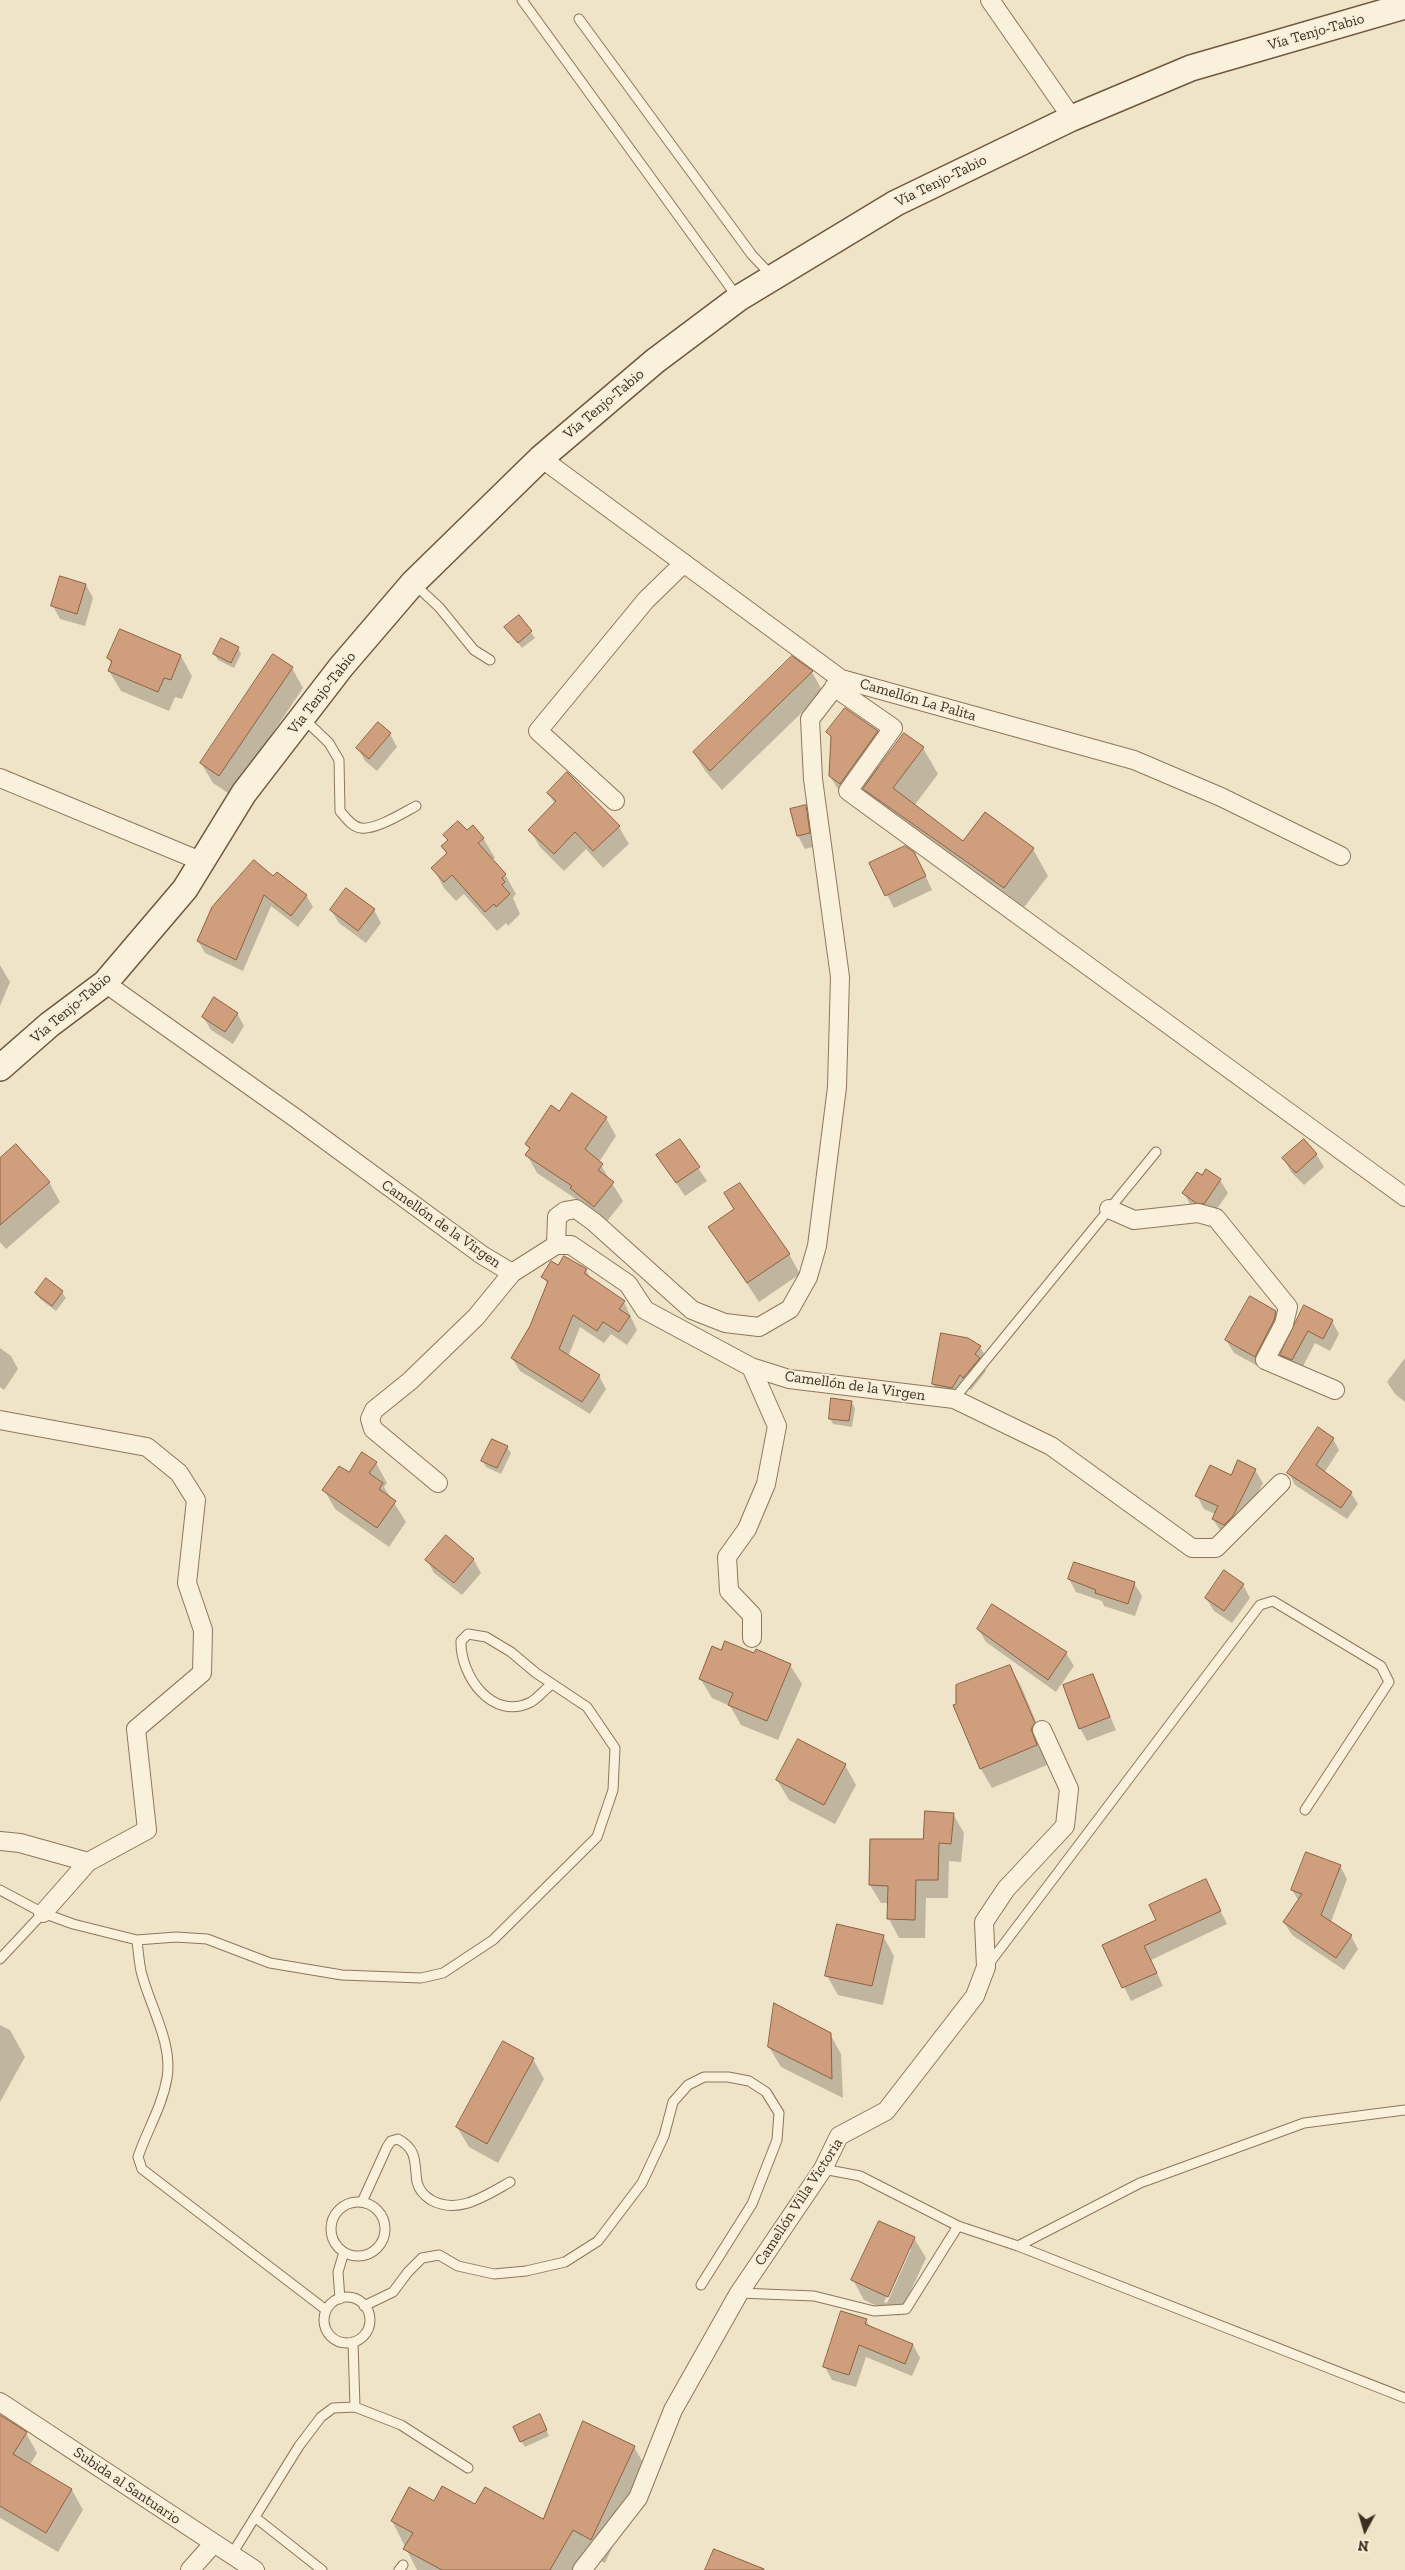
<!DOCTYPE html>
<meta charset="utf-8">
<style>
body{margin:0}
#map{position:relative;width:1405px;height:2570px;overflow:hidden;background:#f0e4c8;font-family:"Zilla Slab",serif}
canvas{display:block}
.north{position:absolute;left:1340px;top:2505px;width:50px;height:50px;-webkit-text-stroke:4px #f7eed8;paint-order:stroke;rotate:186deg;font-size:14px;font-weight:700;line-height:20px;text-align:center;color:#3d2e20}
.north::after{content:'';display:block;margin:auto;width:18px;height:22px;background:#3d2e20;clip-path:polygon(50% 0,100% 100%,50% 72%,0 100%)}
</style>
<div id="map">
<canvas width="1405" height="2570"></canvas>
<div class="north">N</div>
</div>
<script>
const c = document.querySelector('canvas').getContext('2d');
c.lineJoin = 'round';
function fill(path, color) { c.fillStyle = color; c.fill(path, 'evenodd'); }
function strokePath(path, color, width, dash) { c.strokeStyle = color; c.lineWidth = width; c.lineCap = dash ? 'butt' : 'round'; c.setLineDash(dash || []); c.stroke(path); }
function write(font, color, halo, rows, align = 'center') {
  c.font = font + ' "Zilla Slab",serif'; c.lineWidth = 4; c.setLineDash([]); c.textBaseline = 'middle'; c.strokeStyle = halo; c.fillStyle = color; for (const [text, x, y, turn = 0] of rows) {
    c.save(); c.translate(x, y); c.rotate((+turn || 0) * Math.PI / 180); c.textAlign = isNaN(turn) ? turn : align; if (halo) c.strokeText(text, 0, 0); c.fillText(text, 0, 0); c.restore();
  }
}
fill(new Path2D(`
 M61,578L86,585L93,598L85,626L60,619L53,606Z
 M519,616L535,638L522,648L506,627Z
 M238,648L241,654L234,668L218,660L215,654Z
 M181,656L192,676L182,699L175,697L169,711L121,691L109,671L112,665L108,658Z
 M792,658L812,672L823,692L722,790L706,772L694,753Z
 M292,668L303,688L231,795L213,783L201,763Z
 M877,731L889,751L878,767L880,768L923,748L938,774L914,806L963,842L1033,849L1048,876L1019,914L879,815L863,787L851,803L842,796L830,776L832,740L828,732Z
 M390,734L397,747L377,771L365,761L358,748Z
 M548,793L619,827L629,844L603,868L586,849L564,871L540,847L530,830L555,804Z
 M805,807L813,820L816,846L805,849L798,836L791,810Z
 M467,832L483,838L495,858L492,860L505,874L516,894L513,898L520,914L508,926L506,923L497,931L464,894L456,901L444,888L433,868L447,855L443,846L448,842L444,835Z
 M871,864L921,866L932,890L894,908Z
 M273,878L306,895L313,907L298,927L271,906L243,971L205,953L198,941Z
 M331,910H374L381,923L366,943L339,923Z
 M0,965L10,982L0,1006Z
 M237,1013L244,1026L233,1044L211,1030L203,1017Z
 M606,1118L616,1136L599,1162L623,1201L605,1224L579,1201L537,1173L527,1155L530,1150L526,1144Z
 M680,1141L707,1181L685,1196L658,1156Z
 M1316,1154L1324,1167L1304,1185L1291,1172L1284,1159Z
 M0,1160L49,1182L60,1202L6,1249L0,1242Z
 M1202,1177L1220,1180L1228,1193L1212,1216L1191,1206L1184,1193Z
 M710,1227L789,1254L800,1274L759,1302Z
 M559,1267L586,1270L591,1279L624,1302L637,1330L627,1345L611,1334L604,1343L580,1327L568,1357L599,1376L606,1389L590,1414L520,1371L512,1358L531,1326L548,1285L543,1277Z
 M62,1292L66,1298L56,1311L40,1299L36,1293Z
 M1305,1307L1332,1321L1339,1334L1330,1351L1315,1343L1300,1372L1289,1368L1281,1355Z
 M1275,1312L1283,1325L1263,1369L1234,1353L1226,1340Z
 M980,1347L988,1360L983,1366L986,1371L971,1390L968,1388L941,1397L933,1384Z
 M0,1348L11,1356L18,1369L4,1390L0,1387Z
 M1405,1358V1402L1395,1394L1387,1382Z
 M851,1402L855,1408L852,1427L833,1424L830,1418Z
 M1333,1439L1339,1450L1324,1473L1351,1493L1358,1504L1347,1519L1295,1485L1289,1473Z
 M507,1447L511,1453L501,1474L486,1467L483,1461Z
 M376,1463L387,1483L384,1487L406,1522L389,1547L335,1509L324,1490L349,1474Z
 M1255,1470L1263,1483L1240,1529L1221,1532L1213,1519L1215,1514L1204,1509L1197,1496L1232,1476Z
 M446,1537L474,1560L481,1573L462,1595L434,1573L427,1560Z
 M1069,1579L1134,1583L1142,1596L1135,1616L1104,1606L1102,1601L1076,1592Z
 M1243,1585L1250,1598L1232,1623L1214,1611L1206,1598Z
 M978,1629L1066,1653L1074,1666L1056,1692L986,1642Z
 M721,1652L755,1655L790,1665L802,1684L778,1740L741,1725L730,1706L712,1698L700,1678Z
 M1010,1667L1021,1686L1045,1743L1042,1750L1047,1765L992,1788L981,1769L955,1706Z
 M1093,1675L1116,1730L1087,1741L1080,1728Z
 M845,1765L856,1785L835,1824L789,1800L777,1780Z
 M953,1814L964,1833L961,1862L949,1861L948,1898H926L925,1938H899L889,1919V1903H881L870,1885Z
 M1340,1866L1347,1879L1331,1922L1351,1936L1358,1949L1344,1970L1292,1935L1284,1922L1299,1901L1292,1890Z
 M1205,1880L1227,1924L1151,1960L1163,1986L1131,2001L1104,1946L1157,1921Z
 M883,1936L894,1956L883,2005L838,1995L827,1976Z
 M0,2025L10,2030L25,2057L0,2102Z
 M830,2034L841,2054L843,2098L781,2067L769,2047Z
 M533,2059L544,2079L498,2163L469,2147L457,2127Z
 M914,2238L926,2258L899,2316L864,2300L853,2280ZM909,2249H911L887,2303L884,2302Z
 M866,2320L870,2327L913,2345L920,2358L912,2376L866,2357L856,2387L832,2380L825,2367Z
 M0,2416L26,2433L37,2453L30,2465L72,2490L83,2510L58,2552L0,2518Z
 M543,2422L549,2436L525,2447L521,2441Z
 M634,2447L648,2471L605,2563L587,2553L578,2570H417L392,2521L475,2506L543,2521Z`), '#0003');
const building = new Path2D(`
 M60,576L86,584L77,614L51,606Z
 M519,615L532,631L518,643L504,627Z
 M120,629L181,655L171,680L164,678L158,692L108,671L112,661L107,658Z
 M221,638L239,647L231,663L213,654Z
 M273,654L293,667L219,776L200,763Z
 M792,656L813,671L710,771L693,752Z
 M845,708L878,731L840,784L829,776L831,736L826,732Z
 M378,722L391,733L369,759L356,748Z
 M904,733L924,747L893,788L963,841L985,812L1034,848L1004,888L863,789Z
 M567,772L620,826L593,851L575,832L554,854L528,830L556,801L547,793Z
 M806,805L810,833L797,836L790,809Z
 M458,821L467,830L473,825L484,838L478,843L506,874L502,878L505,882L502,885L510,894L496,907L494,904L485,912L452,875L444,882L431,868L447,853L441,846L448,840L443,835Z
 M905,846L914,852L926,876L885,896L869,863Z
 M254,860L273,876L277,872L307,895L291,916L264,895L236,960L197,941L212,907Z
 M346,888L375,909L358,931L330,910Z
 M214,997L238,1013L225,1032L202,1017Z
 M572,1093L607,1117L585,1149L603,1164L598,1170L614,1182L594,1207L570,1188L572,1186L525,1155L530,1148L525,1144L551,1105L559,1111Z
 M680,1139L700,1167L676,1183L656,1155Z
 M1304,1139L1317,1154L1296,1173L1282,1158Z
 M16,1144L50,1182L0,1225V1158Z
 M1206,1169L1221,1179L1204,1204L1196,1203L1182,1193L1197,1172L1202,1175Z
 M740,1183L790,1254L747,1283L708,1227L734,1209L724,1193Z
 M564,1256L587,1269L584,1273L625,1301L619,1309L630,1316L619,1332L603,1322L597,1331L573,1315L559,1349L600,1375L582,1402L511,1358L530,1326L548,1281L541,1277L551,1261L558,1265Z
 M46,1278L63,1291L52,1306L35,1293Z
 M1250,1296L1276,1311L1274,1320L1255,1357L1225,1340Z
 M1304,1305L1333,1320L1323,1339L1308,1331L1292,1360L1280,1355Z
 M941,1333L968,1338L981,1346L975,1354L980,1358L963,1378L960,1375L952,1388L932,1384Z
 M831,1398L852,1401L849,1421L829,1419Z
 M1318,1427L1334,1438L1316,1465L1352,1492L1341,1508L1287,1473Z
 M492,1439L508,1446L497,1468L481,1461Z
 M362,1452L377,1462L369,1473L383,1483L379,1489L396,1501L377,1528L322,1490L339,1466L349,1472Z
 M1238,1460L1256,1469L1233,1516L1224,1525L1212,1519L1218,1506L1195,1496L1210,1465L1231,1475Z
 M446,1535L474,1559L454,1583L425,1560Z
 M1074,1562L1135,1582L1128,1604L1095,1593L1096,1590L1068,1579Z
 M1224,1570L1244,1584L1224,1611L1205,1598Z
 M992,1604L1067,1652L1048,1680L977,1629Z
 M725,1641L754,1653L756,1649L791,1664L767,1721L728,1705L733,1693L699,1679L712,1646L721,1650Z
 M1010,1665L1035,1723L1031,1729L1037,1745L980,1769L953,1705L956,1704V1685Z
 M1093,1674L1110,1717L1079,1729L1063,1685Z
 M798,1739L846,1764L824,1805L776,1780Z
 M925,1811L954,1813L951,1844L939,1843L938,1880H916L915,1920L887,1919L888,1886L869,1885L870,1839H923Z
 M1306,1852L1341,1865L1321,1915L1352,1935L1336,1958L1283,1922L1302,1894L1291,1890Z
 M1206,1879L1221,1911L1144,1946L1157,1973L1122,1988L1102,1945L1156,1920L1149,1905Z
 M837,1924L884,1935L872,1986L825,1976Z
 M774,2003L831,2033L832,2079L768,2047Z
 M503,2041L534,2058L487,2144L456,2127Z
 M879,2221L915,2237L888,2297L851,2280Z
 M841,2311L867,2319L865,2324L913,2344L905,2364L859,2345L849,2375L823,2367Z
 M540,2414L547,2430L520,2442L513,2427Z
 M0,2415L27,2432L13,2454L72,2489L46,2533L0,2506Z
 M583,2421L635,2446L591,2540L573,2530L550,2570H442L403,2549L413,2533L391,2521L409,2487L434,2501L442,2486L475,2504L485,2487L543,2519Z
 M714,2549L764,2569V2570H705Z`);
fill(building, '#cf9f7d');
strokePath(building, '#8d5f41', 1);
const lane = new Path2D(`
 M522,0L738,298
 M579,19L752,255L772,276
 M413,583L439,607L474,650L490,660
 M303,718L329,743L339,760L340,811C345,817 352,827 361,828C376,830 403,813 416,806
 M954,1399L1156,1152
 M0,1890L43,1913L73,1924L137,1940L176,1937L207,1939L270,1963L342,1975L421,1978L443,1973L493,1940L597,1837L613,1790L615,1748L587,1707L536,1673L511,1652L486,1637L468,1634L461,1641C460,1675 492,1722 531,1702C538,1698 545,1689 552,1684
 M137,1940C138,1950 139,1961 141,1971C149,2005 173,2042 167,2078C162,2107 147,2130 138,2157L142,2169L326,2310
 M0,1959L43,1913
 M988,1965L1260,1605L1273,1601L1381,1666L1389,1682L1305,1810
 M823,2169L860,2176L958,2226L1018,2246L1405,2398
 M331 2229a27 27 0 1 1 54 0a27 27 0 1 1-54 0Z
 M362,2202L387,2147L391,2141L398,2139C418,2150 414,2162 417,2182C419,2190 423,2195 431,2200C458,2215 485,2196 510,2182
 M1018,2246L1140,2183L1304,2123L1405,2110
 M739,2293L814,2296L874,2311L906,2309L958,2226
 M324 2320a23 23 0 1 1 46 0a23 23 0 1 1-46 0Z
 M340,2299L338,2272L344,2252
 M364,2306L393,2292L408,2272L422,2258L439,2255L458,2266L494,2274L526,2271L565,2262L598,2241L642,2183L664,2136L673,2102L688,2085L704,2077H728L749,2081L766,2092L779,2113L777,2140L752,2204L701,2285
 M353,2342L355,2407
 M256,2518L322,2570
 M232,2554L299,2446L321,2417L333,2408L355,2407L401,2425L468,2468
 M399,2570L403,2565`);
const street = new Path2D(`
 M990,0L1072,118
 M541,458L841,679L1134,760L1221,797L1341,856
 M834,687L893,728L848,791L1405,1197
 M0,778L203,862
 M615,801L538,731L646,600L684,563
 M105,983L294,1117L482,1255L512,1273
 M1109,1209L1134,1220L1198,1213L1216,1218L1288,1307L1284,1324L1265,1360L1335,1390
 M556,1245L557,1217L565,1211L576,1209L594,1222L692,1310L725,1323L759,1327L790,1309L808,1277L817,1246L837,1087L840,977L813,779L810,719L841,679
 M751,1367L777,1426L766,1484L747,1529L727,1557L729,1591L752,1615V1638
 M0,1420L147,1447L179,1473L196,1500L187,1583L203,1630L202,1673L136,1729L147,1830L88,1862L43,1913
 M438,1483L373,1429L370,1419L374,1410L410,1381L476,1317L512,1273L556,1245H571L628,1284L645,1310L751,1367L789,1379L954,1399L1051,1446L1192,1548H1216L1281,1483
 M0,1841L20,1843L88,1862
 M0,2402L255,2570
 M190,2570L214,2543
 M582,2570L638,2498L673,2410L739,2293L823,2169L839,2136L886,2111L975,1996L986,1967L984,1922L1006,1889L1065,1826L1069,1789L1042,1730`);
const secondary = new Path2D(`
 M0,1068L49,1025L105,983L185,889L244,793L341,667L413,583L541,458L655,361L739,298L896,203L1072,118L1191,68L1405,6`);
strokePath(lane, '#8d765c', 11);
strokePath(street, '#8d765c', 20);
strokePath(secondary, '#6f573f', 28);
strokePath(lane, '#faf1dc', 9);
strokePath(street, '#faf1dc', 18);
strokePath(secondary, '#faf1dc', 25);
write('15px', '#3d2e20', '#f7eed8', [
 ["Vía Tenjo-Tabio",1316,32,-16],
 ["Vía Tenjo-Tabio",941,181,-26],
 ["Vía Tenjo-Tabio",604,404,-40],
 ["Vía Tenjo-Tabio",322,693,-52],
 ["Camellón La Palita",918,700,16],
 ["Vía Tenjo-Tabio",71,1008,-40],
 ["Camellón de la Virgen",441,1224,35],
 ["Camellón de la Virgen",855,1386,8],
 ["Camellón Villa Victoria",799,2202,-57],
 ["Subida al Santuario",127,2486,34]
]);
</script>
